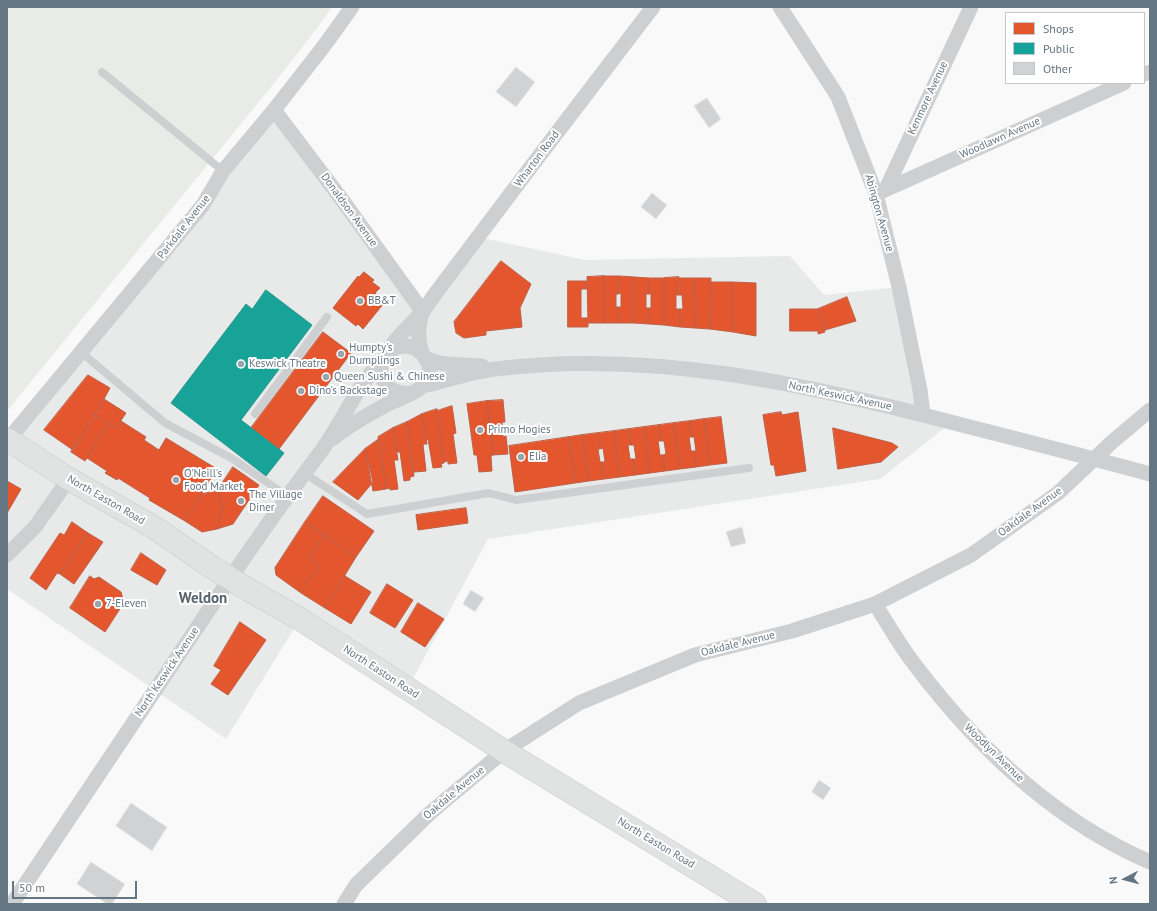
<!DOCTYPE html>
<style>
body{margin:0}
#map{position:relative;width:1157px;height:911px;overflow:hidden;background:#f9f9f9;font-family:"PT Sans",sans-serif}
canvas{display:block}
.frame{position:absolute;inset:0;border:8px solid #657683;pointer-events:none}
.legend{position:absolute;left:1005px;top:12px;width:140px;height:72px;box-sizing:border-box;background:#fff;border:1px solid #c1c8cd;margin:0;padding:5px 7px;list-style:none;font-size:12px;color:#657683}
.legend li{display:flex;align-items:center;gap:8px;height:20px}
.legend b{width:20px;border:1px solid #c1c8cd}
.north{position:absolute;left:1105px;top:859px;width:40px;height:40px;-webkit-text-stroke:3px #fff;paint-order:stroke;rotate:264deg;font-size:11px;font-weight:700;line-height:16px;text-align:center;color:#657683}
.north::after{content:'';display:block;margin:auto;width:14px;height:18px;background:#657683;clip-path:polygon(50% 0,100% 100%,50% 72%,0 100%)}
.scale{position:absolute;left:12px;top:881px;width:125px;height:18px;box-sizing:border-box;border:2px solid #657683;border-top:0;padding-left:5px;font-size:12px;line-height:14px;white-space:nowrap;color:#657683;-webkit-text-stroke:3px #fff;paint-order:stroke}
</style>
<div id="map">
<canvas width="1157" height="911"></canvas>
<div class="frame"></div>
<ul class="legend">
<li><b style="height:11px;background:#e4572e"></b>Shops</li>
<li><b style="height:11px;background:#17a398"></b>Public</li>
<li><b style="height:11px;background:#d0d2d3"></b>Other</li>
</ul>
<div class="north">N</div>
<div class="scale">50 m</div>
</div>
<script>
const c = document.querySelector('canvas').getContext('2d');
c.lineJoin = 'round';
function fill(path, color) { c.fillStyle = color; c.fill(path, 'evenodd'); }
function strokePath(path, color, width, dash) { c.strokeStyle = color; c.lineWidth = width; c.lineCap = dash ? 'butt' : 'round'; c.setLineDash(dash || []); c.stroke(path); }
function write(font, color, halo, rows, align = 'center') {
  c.font = font + ' "PT Sans",sans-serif'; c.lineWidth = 4; c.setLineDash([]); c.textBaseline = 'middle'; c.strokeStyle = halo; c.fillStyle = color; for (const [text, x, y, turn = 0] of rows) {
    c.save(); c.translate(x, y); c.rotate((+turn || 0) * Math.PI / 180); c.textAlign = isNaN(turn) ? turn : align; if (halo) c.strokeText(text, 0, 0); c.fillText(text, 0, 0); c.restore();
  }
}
fill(new Path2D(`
 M274,110L422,311L478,237L585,260L790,256L824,295L899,287L923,414L952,422L880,479L488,539L407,690L300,619L226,739L7,589V439Z`), '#e8e9e9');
fill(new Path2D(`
 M7,7H332L321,23L275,82L7,411Z`), '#e8ebe6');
const shops = new Path2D(`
 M501,261L531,284L520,308L522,327L486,331V335L464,338L456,333L454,322Z
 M364,272L374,280L372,282L380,288L375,293L379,296L378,298L384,303L363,329L358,324L356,326L333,308L358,276L359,277Z
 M604,276H619L618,294H616V307H618L619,323H604Z
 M604,276V323H588L587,277Z
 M619,276L634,277V323H619L618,307H621V293L618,294Z
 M634,277L649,278V294H646V308H649V324L634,323Z
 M679,277V295H676V309H679L680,327L664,325V278Z
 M649,278H664V325L649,324V308H651V294H649Z
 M680,278H694L695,328L680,327L679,309H683L682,295H679Z
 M694,278H711L710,329L695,328Z
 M568,281H587V289H581V318H588V327H568Z
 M711,282H732L733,332L710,329Z
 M732,282L756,283V336L733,332Z
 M847,297L856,321L825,330L818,309Z
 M790,309H818L825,332L818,334V331H790Z
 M323,332L351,353L279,449L251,428Z
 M88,375L110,388L104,399L73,450L44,430Z
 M104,399L126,413L116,428L95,415Z
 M503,400L505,422H502L503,437L506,436L508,454L493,455L487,401Z
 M487,401L493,455L491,456L492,471L479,472L477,455H474L467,404Z
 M452,406L456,433L453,434L457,463L448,464V461L444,462L437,411Z
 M437,409L444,463L441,464L442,467L433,468L428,439L426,440L422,414Z
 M781,412L782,415L798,412L806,471L776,476L774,465H771L763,415Z
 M422,414L427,444H423L426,471L414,472L407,422Z
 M95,415L108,423L85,461L71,452Z
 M721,417L727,463L710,465L704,419Z
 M704,419L710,465L696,467L694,451H696L694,437H692L690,421Z
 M121,421L146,437L144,440L159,450L166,438L217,469L185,521L149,500L150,498L118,478L117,480L105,473L107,471L87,458L108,423L116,428Z
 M690,421L692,437H689L691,451H694L696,467L680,469L674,423Z
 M407,422L414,476L410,477V480L404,481L400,452H397L393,428Z
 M674,423L680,469L665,471L663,455L666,454L664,441H661L659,425Z
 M659,425L661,441H658L660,455H663L665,471L650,473L644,427Z
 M644,427L650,473L635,475L633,459H636L634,445H631L629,429Z
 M393,428L398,460H394L398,489L390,490V488L386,489L378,437Z
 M833,428L892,443L898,447L881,462L838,469Z
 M629,429L631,445H628L630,459H633L635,475L620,477L614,431Z
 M614,431L620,477L604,479L602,462H605L603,448L600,449L598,433Z
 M598,433L600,449H598L600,462H602L604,479L589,481L582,435Z
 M582,435L589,481L575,483L569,437Z
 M569,437L575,483L515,492L509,446Z
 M379,439L386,489L373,491L365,449Z
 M365,449L373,482L358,500L333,482Z
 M233,467L259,485L233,524L217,529L223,508L217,491Z
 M7,481L21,489L7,513Z
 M217,491L223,508L217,529L202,532L185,521L202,494Z
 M323,496L374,531L356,557L305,522Z
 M466,508L468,523L418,530L416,515Z
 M72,522L88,533L60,574L57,573L46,590L30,578L60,533L64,535Z
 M305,522L324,535L309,558L319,565L301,593L276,575L275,568Z
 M88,533L103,542L74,584L60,574Z
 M324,535L356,557L325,608L301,593L319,565L309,558Z
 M141,553L166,570L157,585L131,570Z
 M90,576L94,579L99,577L121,592L123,599L125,601L105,632L70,608Z
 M345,576L371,592L351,624L325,608Z
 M387,584L413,600L395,628L370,613Z
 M418,603L444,619L425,647L401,632Z
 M240,622L266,640L228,695L211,684L221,670L214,666Z`);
fill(shops, '#e4572e');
strokePath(shops, '#be6048', 1);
const public = new Path2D(`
 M266,290L312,325L241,420L284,453L266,476L171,403L246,304L252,309Z`);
fill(public, '#17a398');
strokePath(public, '#2e9692', 1);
const building = new Path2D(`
 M516,67L535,82L516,107L496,92Z
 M707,98L721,119L709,128L694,106Z
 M652,193L667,205L656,219L641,207Z
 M742,527L746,543L731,547L726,532Z
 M471,590L484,598L475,612L463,604Z
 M819,780L831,788L823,800L812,792Z
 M131,803L167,827L152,851L116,826Z
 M91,862L125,884L112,904H107L77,884Z`);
fill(building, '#d0d2d3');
strokePath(building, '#e8e8e8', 1);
const secondary = new Path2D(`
 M7,439L69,479L155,528L213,568L249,590L300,619L504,751L755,904`);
strokePath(secondary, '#d5d6d7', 24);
strokePath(new Path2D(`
 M102,72L223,171
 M81,352L165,423L233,459L287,496
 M255,414L327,317
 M304,473L367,514L489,493L516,500L749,468`), '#cecfd0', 8);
strokePath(new Path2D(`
 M780,7L838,97L876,194L899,287L920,390L923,414
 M1144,74L1150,72
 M274,110L340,197L423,312
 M886,189L971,7
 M876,194L1124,83
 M422,353C417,338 418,327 422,312
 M425,358L439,363L447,364L482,366
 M422,386C446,381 470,372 495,369C653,349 811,385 962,425C1025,441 1088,457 1150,474
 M411,393C394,396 376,382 382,363C388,344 410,326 423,311C427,306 431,300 435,294C507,198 580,102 653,7
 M332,439C349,425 367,415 386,405C397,399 417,394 424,384C442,360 408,332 387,354
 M8,440L203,205L223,171L274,110L324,46L352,7
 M7,555L35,527L69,479
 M875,604C888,624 900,646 915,665C977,747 1055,821 1150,862
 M12,904C66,823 120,743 174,662C221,592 268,521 319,454C342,424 355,387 382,361
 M344,904L356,885L430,813L504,751L579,703L695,655L792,631L875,604L971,555L1058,493L1112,442L1150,410`), '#cecfd0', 15);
strokePath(secondary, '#e1e2e2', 22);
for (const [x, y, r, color] of [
 [360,301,4,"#99a4ac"],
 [341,354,4,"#99a4ac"],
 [241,364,4,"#99a4ac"],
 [326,377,4,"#99a4ac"],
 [301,391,4,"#99a4ac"],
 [480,430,4,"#99a4ac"],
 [521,457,4,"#99a4ac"],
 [176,480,4,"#99a4ac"],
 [241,501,4,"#99a4ac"],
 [98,604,4,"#99a4ac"]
]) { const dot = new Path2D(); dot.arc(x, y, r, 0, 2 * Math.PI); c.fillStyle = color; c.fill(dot); strokePath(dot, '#fff', 1.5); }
write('11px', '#657683', '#fff', [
 ["Kenmore Avenue",928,98,-65],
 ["Woodlawn Avenue",1000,138,-24],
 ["Wharton Road",537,159,-53],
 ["Donaldson Avenue",349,210,54],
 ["Abington Avenue",879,213,74],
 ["Parkdale Avenue",184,227,-52],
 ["North Keswick Avenue",840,396,12],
 ["North Easton Road",106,500,30],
 ["Oakdale Avenue",1030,512,-36],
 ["Oakdale Avenue",738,644,-14],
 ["North Keswick Avenue",167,672,-56],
 ["North Easton Road",381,672,33],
 ["Woodlyn Avenue",994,753,44],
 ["Oakdale Avenue",454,793,-40],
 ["North Easton Road",656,843,31]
]);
write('11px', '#657683', '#fff', [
 ["BB&T",368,301],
 ["Humpty's",349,348],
 ["Dumplings",349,361],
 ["Keswick Theatre",249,364],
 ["Queen Sushi & Chinese",334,377],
 ["Dino's Backstage",309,391],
 ["Primo Hogies",488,430],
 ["Elia",529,457],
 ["O'Neill's",184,474],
 ["Food Market",184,487],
 ["The Village",249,495],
 ["Diner",249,508],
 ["7-Eleven",106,604]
], 'left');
write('bold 15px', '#57646e', '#fff', [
 ["Weldon",203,599]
]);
</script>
